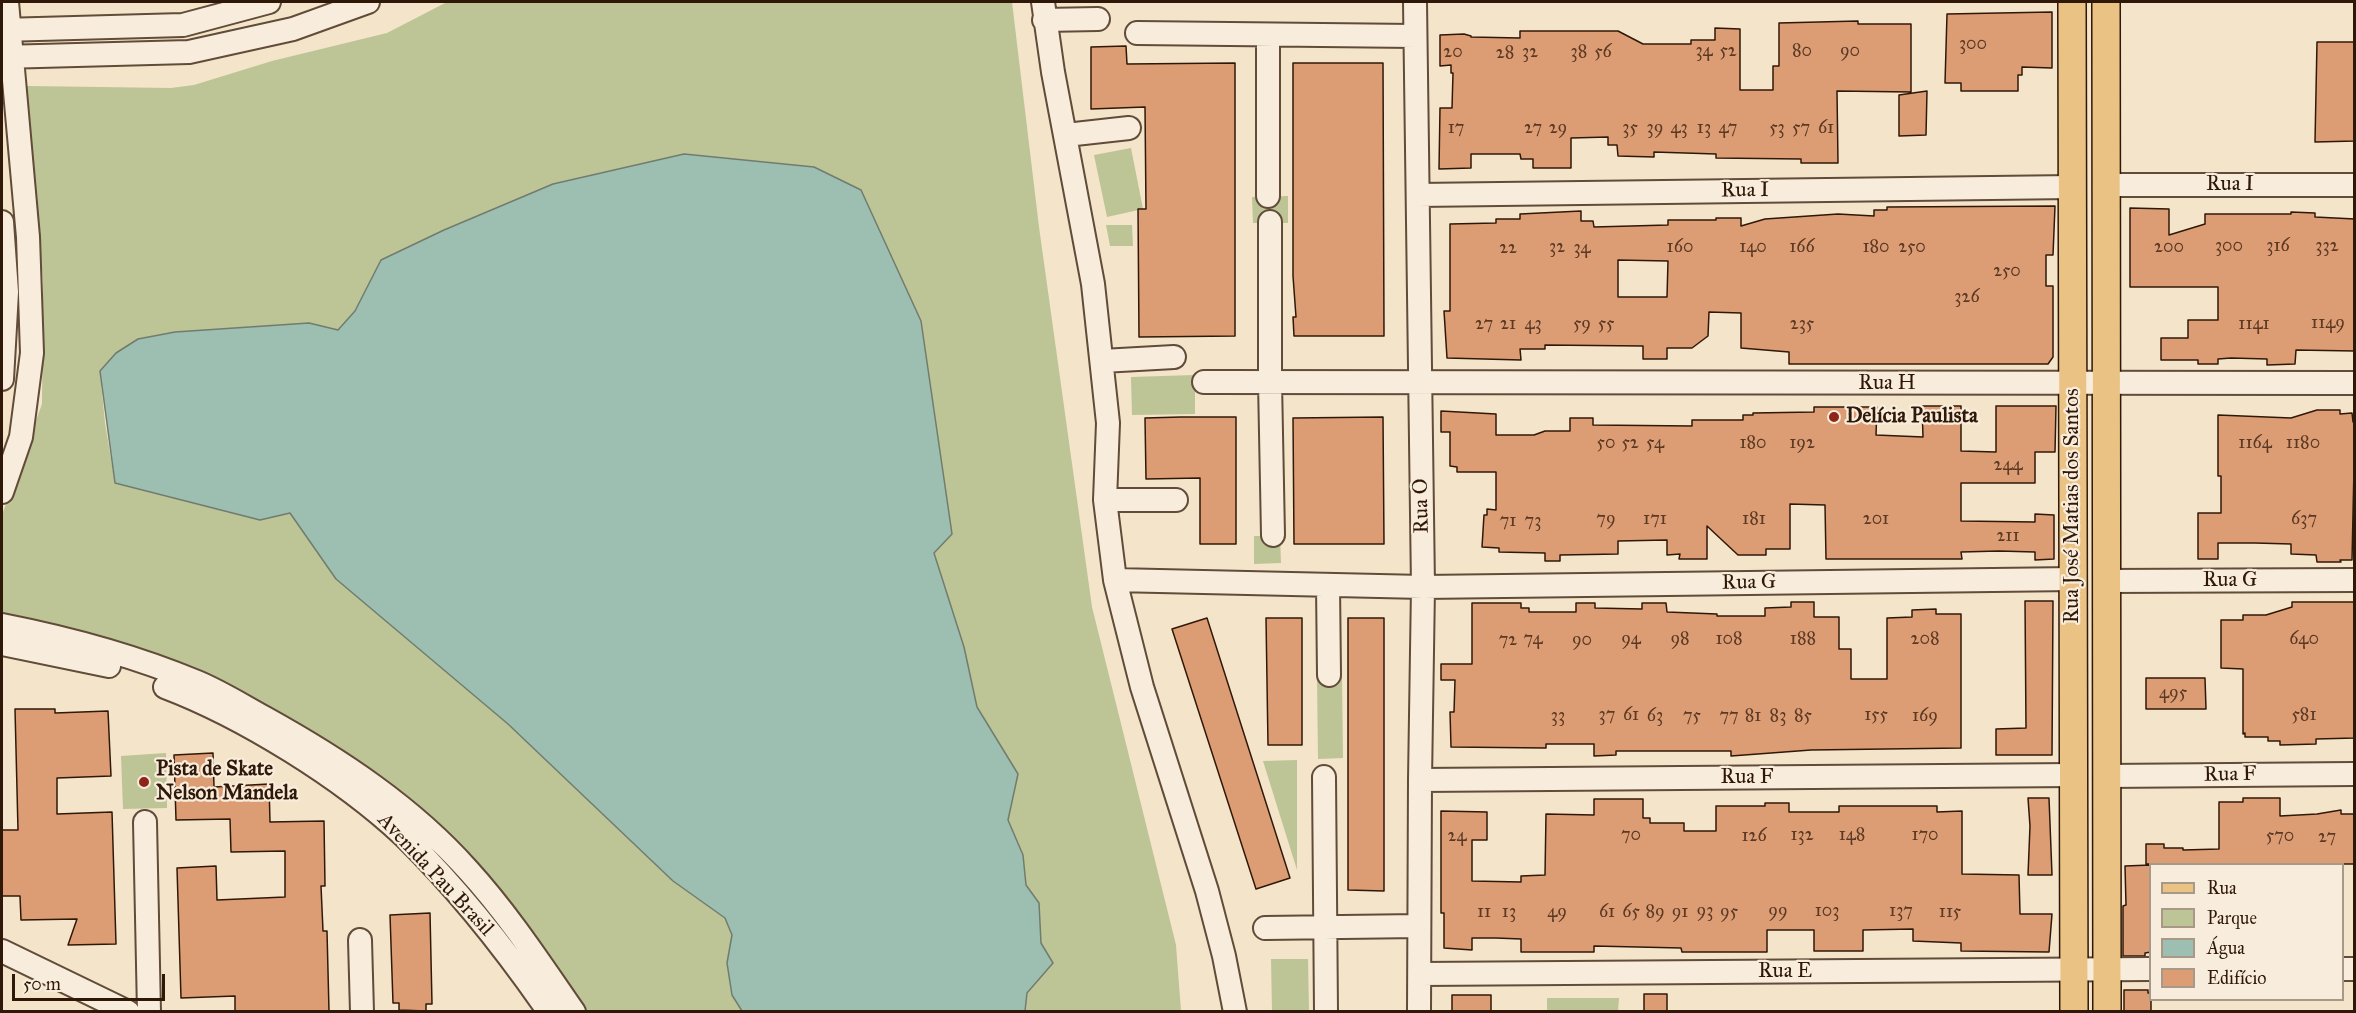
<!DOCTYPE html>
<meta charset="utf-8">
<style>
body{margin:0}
#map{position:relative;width:2356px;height:1013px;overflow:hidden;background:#f4e4c9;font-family:"IM FELL Great Primer",serif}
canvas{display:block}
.frame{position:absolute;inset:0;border:3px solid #301809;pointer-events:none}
.legend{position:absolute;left:2149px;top:863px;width:195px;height:138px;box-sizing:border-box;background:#f8eddc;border:2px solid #a89888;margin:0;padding:8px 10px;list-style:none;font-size:18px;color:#301809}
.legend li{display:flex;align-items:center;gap:12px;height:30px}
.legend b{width:30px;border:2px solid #a89888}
.scale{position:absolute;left:12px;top:974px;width:153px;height:27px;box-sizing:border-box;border:3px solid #301809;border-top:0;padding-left:8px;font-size:18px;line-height:21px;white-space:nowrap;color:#301809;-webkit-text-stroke:4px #f8eddc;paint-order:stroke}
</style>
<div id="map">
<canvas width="2356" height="1013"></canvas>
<div class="frame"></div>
<ul class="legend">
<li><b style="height:8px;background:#eac284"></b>Rua</li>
<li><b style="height:16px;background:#bdc495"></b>Parque</li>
<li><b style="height:16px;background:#9cbfb2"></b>Água</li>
<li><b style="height:16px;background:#dd9d74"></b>Edifício</li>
</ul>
<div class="scale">50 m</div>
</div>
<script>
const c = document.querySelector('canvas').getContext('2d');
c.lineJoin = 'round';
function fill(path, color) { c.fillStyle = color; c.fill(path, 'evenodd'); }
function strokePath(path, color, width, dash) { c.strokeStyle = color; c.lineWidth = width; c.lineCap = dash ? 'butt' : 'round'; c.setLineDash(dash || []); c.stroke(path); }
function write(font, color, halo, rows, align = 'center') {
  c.font = font + ' "IM FELL Great Primer",serif'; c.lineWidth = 4.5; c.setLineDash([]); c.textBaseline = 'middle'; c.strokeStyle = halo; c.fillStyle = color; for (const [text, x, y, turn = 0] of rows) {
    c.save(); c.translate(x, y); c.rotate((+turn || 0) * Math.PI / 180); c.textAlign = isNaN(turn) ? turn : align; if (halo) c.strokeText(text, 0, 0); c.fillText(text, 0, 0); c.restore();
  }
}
fill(new Path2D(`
 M447,2H1012L1039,227L1092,607L1176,945L1181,1011H1025L1027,994L1052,963L1041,943L1039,903L1026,885L1023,855L1008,820L1018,774L977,707L964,647L934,552L553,184L444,230L381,260L355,311L338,330L309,323L175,332L138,339L100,372L105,423L115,483L260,520L290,513L336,579L508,724L673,881L725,918L732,935L727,963L732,995L742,1011H574L468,869L242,706L2,625V515L42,404L43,282L27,86L171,88L194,85L272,61L387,33Z
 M1131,148L1143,209L1107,217L1094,155Z
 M1288,196V223H1253L1252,197Z
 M1106,225H1132L1133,246H1110Z
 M1195,375V414L1132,415L1131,377Z
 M1254,536H1280L1281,563L1254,564Z
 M1342,675L1343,758L1318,759L1317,676Z
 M166,753L167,808L123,809L121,756Z
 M1297,760V870L1263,761Z
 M1271,959H1308L1309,1011H1272Z
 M1547,998H1619L1618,1011H1547Z`), '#bdc495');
const water = new Path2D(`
 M684,154L814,167L861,190L921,321L952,534L934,553L964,647L977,707L1018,774L1008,820L1023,855L1026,885L1039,903L1041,943L1053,963L1027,993L1025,1011H742L732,995L727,963L732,935L725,918L673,881L508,724L336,579L290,513L260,520L115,483L100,371L116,353L138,339L175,332L309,323L338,330L355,311L381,260L444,230L553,184Z`);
fill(water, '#9cbfb2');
strokePath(water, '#717c6e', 1.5);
const building = new Path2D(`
 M2052,12V68L2022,67V75H2018V91H1961V83H1945L1947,14Z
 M1858,21V24H1911V92L1837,91L1838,163H1801V159L1716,158V154L1654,152V157L1618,156L1617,145H1608V137L1571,138V168H1533V159H1521L1520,154H1471V168L1439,169L1440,108H1452L1453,73H1451V65L1440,66V35L1464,34L1471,36V37L1520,38V31H1618L1643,44H1691V40H1715V28L1740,29V90H1773V66H1779V23Z
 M2317,42H2355V141L2315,142Z
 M1126,46L1127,64L1235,63V336L1139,337L1138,209H1146L1145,107L1091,109V47Z
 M1293,63H1383L1384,336H1294L1293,317H1296L1293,276Z
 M1927,91L1926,135L1899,136V95Z
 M2055,206L2053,255H2046V286H2053V357L2048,364H1789V352L1741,348V313L1709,312L1708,336L1692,348H1667V359H1643V346L1545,345V349H1520L1521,360L1447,358L1444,311H1450V224L1496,223V219H1520V214L1581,211V221H1593L1594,227L1668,225V220H1716V218H1741V226L1765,219L1838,214L1874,216V210H1887V207ZM1618,260L1668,261L1667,297H1618Z
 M2130,208L2169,209V235L2205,224V214H2291V212L2315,213V217L2355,219V351L2296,350L2295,364L2267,365V359L2231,358L2218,359V364H2198V360H2161V338H2188V320H2218V287H2130Z
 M1922,406H1961V451L1996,452V406H2056L2055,452H2035V483H1961V521L2035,522V514L2054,515V559L2035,560V552L1999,551L1961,552L1962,559H1826L1825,505L1790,504V549H1766V555H1738L1707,526V559H1679L1680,554L1667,555V540L1618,541V554L1560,555V561H1545V553L1499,552V548L1482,547L1484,515H1487V509L1496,510V472H1457V467L1450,466V432H1441V411L1496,414V435H1534L1545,431H1570V418H1593V425L1692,426V420H1743V415H1753V413L1814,412V407H1877L1876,435L1923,437Z
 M2317,410H2340V414L2352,413L2353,422H2355L2352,560H2340L2341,562H2317L2316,555L2291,554V544L2255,543H2218V559H2198V513H2221V476H2218V415L2291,418Z
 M1181,417H1236V544H1200V478L1146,479L1145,418Z
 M1383,417L1384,544H1294L1293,418Z
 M2025,601H2053L2052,755H1996V729L2026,728Z
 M1791,602H1814V617H1839V649H1851V679H1887V618L1912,617V610L1936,609V614H1961V748L1811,750L1731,756V751H1616V755L1594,756V744H1546V748L1451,747L1450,712H1454L1455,680H1441V664H1472V603H1521V608H1529V612H1576V603H1595V608L1642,609V603H1666L1667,612L1717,614V616H1765V608L1791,607Z
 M2292,602H2355V738L2316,739V744L2280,745V741H2268V737H2245V733L2243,734V669L2221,668V620H2243V615H2266L2292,607Z
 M1207,618L1290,878L1256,889L1172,629Z
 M1266,618H1302V745H1268Z
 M1348,618H1384V891L1348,890Z
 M2146,678H2205L2206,709H2146Z
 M15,709H55V713L108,711L111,776L57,778V814L112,812L116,944L68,945L77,919L21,920L20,896H2V830H18Z
 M213,753L214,787L269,784L270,822L324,821L325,886H321L323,931H327L329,1011H235V996L181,998L177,868L216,866L217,900L285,897V851L231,852L230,819L176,820L174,755Z
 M2028,798H2049L2052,875H2028L2030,826Z
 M2243,798H2280V816L2317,814L2341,810V814H2355V864H2146V844H2164V848H2183V850L2219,849V802H2243Z
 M1594,799H1643V818H1650V823H1684V831H1716V806H1765V803H1789V812H1839V806H1937V812L1962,811V874L2019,875L2020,914H2052L2049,952L1961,951V943L1913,941V929L1863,930V951H1814V930H1767V952H1682L1681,948L1594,946V952H1521V939L1496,938H1472V950L1444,948V913H1441V811L1487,812V840H1472V881L1521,882V876L1545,875L1546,814L1594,815Z
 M2151,865V952L2145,953V956H2123V906L2126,905L2125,866Z
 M430,913L432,1004H426V1011L399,1010V1003H393L390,915Z
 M2124,990H2148V993H2151V1011H2124Z
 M1644,994H1667V1011H1644Z
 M1452,995H1491V1011H1452Z`);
fill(building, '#dd9d74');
strokePath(building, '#301809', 1.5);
const minor = new Path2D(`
 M1043,2L1053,72L1093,284L1108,423L1105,500L1115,580L1142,687L1207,891L1224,956L1235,1012
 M1415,2L1423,587L1420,780L1419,1012
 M1044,20L1098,19
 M2,30L183,25L269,2
 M1137,33L1414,36
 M2,57L189,52L293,29L368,2
 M1066,135L1129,128
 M2106,185H2354
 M1418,195L2073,187
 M1268,196V35
 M2,222L7,292L2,379
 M1270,222V382L1273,535
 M1102,361L1174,357
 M1204,382L2354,383
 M2,492L21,437L32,353L28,237L7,2
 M1105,500H1176
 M1115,580L1423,587L2074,579
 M2106,581L2354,580
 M1328,585L1329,675
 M2,625C68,638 135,656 197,682C221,692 243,706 265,718C339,759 412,807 468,870C508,914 540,963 574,1012
 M2,644L109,666
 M165,687C244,717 342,778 404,836C458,889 506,950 549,1012
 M2106,776L2354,774
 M1324,777L1326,1012
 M1420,780L2074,775
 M145,822L149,1012
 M1265,928L1419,926
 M360,940L362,1012
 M2,951L128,1012
 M2342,969H2354
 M1420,974L2150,969`);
const major = new Path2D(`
 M2072,2L2074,1012
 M2106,2L2107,1012`);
strokePath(minor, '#614b39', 26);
strokePath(major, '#301809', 30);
strokePath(minor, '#f8eddc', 22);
strokePath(major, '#eac284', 27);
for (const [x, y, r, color] of [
 [1834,417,6,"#8f2418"],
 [144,782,6,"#8f2418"]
]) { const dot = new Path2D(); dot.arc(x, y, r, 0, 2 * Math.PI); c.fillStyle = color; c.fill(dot); strokePath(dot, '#f8eddc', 2); }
write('18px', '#5b3924', null, [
 ["300",1973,45],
 ["34",1704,52],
 ["52",1728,52],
 ["80",1802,52],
 ["90",1850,52],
 ["20",1453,53],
 ["32",1530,53],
 ["38",1579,53],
 ["56",1603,53],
 ["28",1505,54],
 ["17",1456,129],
 ["27",1533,129],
 ["29",1558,129],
 ["35",1630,129],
 ["39",1655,129],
 ["43",1679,129],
 ["13",1704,129],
 ["47",1728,129],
 ["53",1777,129],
 ["57",1801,129],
 ["61",1826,129],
 ["300",2229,247],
 ["316",2278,247],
 ["332",2327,247],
 ["32",1557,248],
 ["160",1680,248],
 ["140",1753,248],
 ["166",1802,248],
 ["180",1876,248],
 ["250",1912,248],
 ["200",2169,248],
 ["22",1508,249],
 ["34",1582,249],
 ["250",2007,272],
 ["326",1967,298],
 ["1149",2328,324],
 ["27",1484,325],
 ["21",1508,325],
 ["43",1533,325],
 ["59",1582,325],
 ["55",1606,325],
 ["235",1802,325],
 ["1141",2254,325],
 ["50",1606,444],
 ["52",1630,444],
 ["54",1655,444],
 ["180",1753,444],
 ["192",1802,444],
 ["1164",2255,444],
 ["1180",2303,444],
 ["244",2008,466],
 ["79",1606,520],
 ["171",1655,520],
 ["181",1754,520],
 ["201",1876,520],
 ["637",2304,520],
 ["71",1508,522],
 ["73",1533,522],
 ["211",2008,537],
 ["74",1533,640],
 ["94",1631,640],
 ["98",1680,640],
 ["108",1729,640],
 ["188",1803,640],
 ["208",1925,640],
 ["640",2304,640],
 ["72",1508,641],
 ["90",1582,641],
 ["495",2173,694],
 ["37",1607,716],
 ["61",1631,716],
 ["155",1876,716],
 ["581",2304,716],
 ["33",1558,717],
 ["63",1655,717],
 ["75",1692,717],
 ["77",1729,717],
 ["81",1753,717],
 ["83",1778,717],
 ["85",1803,717],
 ["169",1925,717],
 ["70",1631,836],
 ["132",1802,836],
 ["148",1852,836],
 ["170",1925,836],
 ["24",1457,837],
 ["126",1754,837],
 ["570",2280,837],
 ["27",2327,838],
 ["93",1705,912],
 ["99",1778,912],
 ["103",1827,912],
 ["137",1901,912],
 ["11",1484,913],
 ["13",1509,913],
 ["49",1557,913],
 ["61",1607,913],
 ["65",1631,913],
 ["89",1655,913],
 ["91",1680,913],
 ["95",1729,913],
 ["115",1950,913]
]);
write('21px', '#301809', '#f8eddc', [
 ["Rua I",2230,185],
 ["Rua I",1745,191,-1],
 ["Rua H",1887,384],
 ["Rua O",1422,506,-91],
 ["Rua José Matias dos Santos",2073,506,-90],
 ["Rua G",2230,581],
 ["Rua G",1749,583,-1],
 ["Rua F",2230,775,-1],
 ["Rua F",1747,778],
 ["Avenida Pau Brasil",435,875,47],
 ["Rua E",1785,972]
]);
write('bold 21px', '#301809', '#f8eddc', [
 ["Delícia Paulista",1846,417],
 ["Pista de Skate",156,770],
 ["Nelson Mandela",156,794]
], 'left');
</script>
